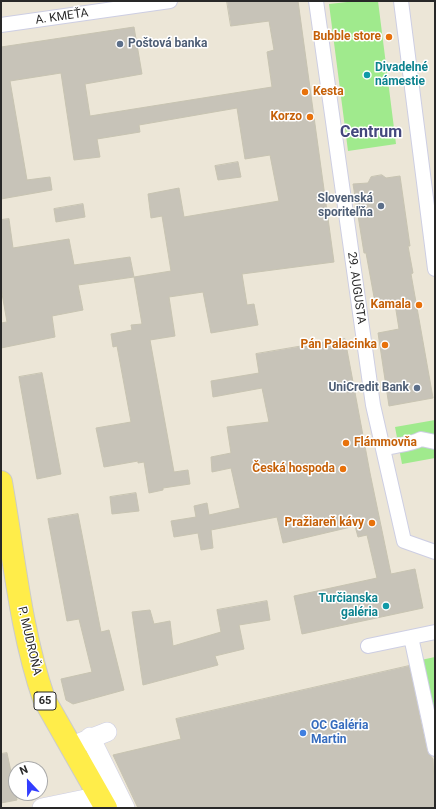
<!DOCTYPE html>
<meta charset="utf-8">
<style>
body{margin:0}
#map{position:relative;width:436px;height:809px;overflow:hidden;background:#ece6d7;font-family:Roboto,sans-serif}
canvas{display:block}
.frame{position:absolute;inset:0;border:2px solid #282828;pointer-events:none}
.north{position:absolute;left:8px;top:761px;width:40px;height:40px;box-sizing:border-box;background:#fff;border:1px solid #a9a9a9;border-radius:50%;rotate:338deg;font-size:11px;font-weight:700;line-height:16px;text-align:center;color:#282828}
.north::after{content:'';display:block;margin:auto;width:14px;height:18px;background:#323dff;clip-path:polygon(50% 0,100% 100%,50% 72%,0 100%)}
</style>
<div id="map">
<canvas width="436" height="809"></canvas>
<div class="frame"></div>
<div class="north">N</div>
</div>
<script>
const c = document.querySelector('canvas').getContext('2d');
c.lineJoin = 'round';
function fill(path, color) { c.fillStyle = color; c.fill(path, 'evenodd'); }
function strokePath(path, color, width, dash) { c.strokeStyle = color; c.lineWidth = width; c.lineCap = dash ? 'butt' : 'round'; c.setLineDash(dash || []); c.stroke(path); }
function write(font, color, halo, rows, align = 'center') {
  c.font = font + ' Roboto,sans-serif'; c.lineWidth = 3; c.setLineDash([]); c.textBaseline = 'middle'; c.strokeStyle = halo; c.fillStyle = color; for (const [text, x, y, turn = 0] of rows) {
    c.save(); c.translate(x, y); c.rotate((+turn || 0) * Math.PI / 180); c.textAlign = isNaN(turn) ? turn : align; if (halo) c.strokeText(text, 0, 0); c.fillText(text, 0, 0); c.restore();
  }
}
fill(new Path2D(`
 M356,1H378L396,144L348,151L329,4Z
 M435,420V458L402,464L395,427Z
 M435,657V715H434L421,660Z`), '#a0ea8d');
const building = new Path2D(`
 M227,1H298L334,262L242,274L247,305L254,304L258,325L211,333L203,292L169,297L175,336L150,340L174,472L188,470L190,484L163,488V490L149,493L144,462L138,463V461L104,467L96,428L131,422L117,346L113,347L111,334L132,330L131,325L142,324L134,277L171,271L162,216L151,218L148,194L179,188L184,217L279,201L270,155L245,159L237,108L139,125L140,132L97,139L100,157L74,160L61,73L10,81L27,180L50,177L52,190L1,199V47L134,27L142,74L85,84L90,116L272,87L267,52L274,50L269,21L231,26Z
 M238,162L241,177L218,180L215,166Z
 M382,175L386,178L400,176L410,246H408L413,273L411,274L433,398L389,406L378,333L399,329L395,304L376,308L366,253H364L353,184L368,183L371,177Z
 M83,204L85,217L56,222L54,209Z
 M9,219L13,248L69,239L74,265L130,257L134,277L78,285L83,310L52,316L55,337L1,348V323L7,322L1,288V220Z
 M345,339L370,473L391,574L415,569L423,608L302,634L294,596L377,578L367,535L358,537L355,526L283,543L277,517L211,530L213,548L201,550L198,533L174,537L171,521L196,517L194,506L207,503L209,515L240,508L231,468L212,472L211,457L231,453L227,427L269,422L262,388L213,397L211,381L259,373L256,354Z
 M42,373L61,474L37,479L19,377Z
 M136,493L139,511L112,514L110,497Z
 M78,514L101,632L109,630L124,690L73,704L66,700L61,679L92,672L79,619L67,621L48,519Z
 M267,601L270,620L239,625L244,649L215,656L218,665L143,685L132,612L150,610L154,624L170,621L173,646L221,632L217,610Z
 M409,666L427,751L433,759L435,808H138L113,755L181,739L176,719Z
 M7,753L17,800L1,803V754Z`);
fill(building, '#c7c3b8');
strokePath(building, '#c7c3b1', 1);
const pedestrian = new Path2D(`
 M316,1L373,405L404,541L435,552
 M401,1L435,269
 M1,25L170,1
 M383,449C395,445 410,445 421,439L435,442
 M411,637L430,725L435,724
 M368,646L435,632
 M430,725L435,749`);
const minor = new Path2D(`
 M90,737L125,808
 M79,743L107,732
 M42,808L100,796`);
const primary = new Path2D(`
 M1,482C14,555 20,629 44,699L106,808`);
strokePath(pedestrian, '#cdcee3', 16);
strokePath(minor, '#cdcee3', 20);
strokePath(primary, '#cbcbcb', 24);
strokePath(pedestrian, '#fff', 14);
strokePath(minor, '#fff', 19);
strokePath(primary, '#ffed4a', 22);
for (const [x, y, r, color] of [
 [389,37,4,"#e8710a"],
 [120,44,4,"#5c6f8a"],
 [367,75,4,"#0f9aa8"],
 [305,92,4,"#e8710a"],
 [310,117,4,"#e8710a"],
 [381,206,4,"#5c6f8a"],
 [419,305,4,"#e8710a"],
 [385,345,4,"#e8710a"],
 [417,388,4,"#5c6f8a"],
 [346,443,4,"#e8710a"],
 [343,469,4,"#e8710a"],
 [372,523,4,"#e8710a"],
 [386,606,4,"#0f9aa8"],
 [303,733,4,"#3f7fe0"]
]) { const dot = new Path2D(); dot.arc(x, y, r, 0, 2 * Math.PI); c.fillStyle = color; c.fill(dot); strokePath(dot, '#fff', 1.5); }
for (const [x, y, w] of [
 [45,701,22]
]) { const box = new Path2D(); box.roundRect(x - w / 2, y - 9, w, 18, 3); c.fillStyle = '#fff'; c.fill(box); strokePath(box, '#282828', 1); }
write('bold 11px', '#282828', null, [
 ["65",45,701]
]);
write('12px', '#282828', '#fff', [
 ["A. KMEŤA",62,17,-8],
 ["29. AUGUSTA",356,288,82],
 ["P. MUDROŇA",29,641,77]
]);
write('bold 12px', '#c56008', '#fff', [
 ["Bubble store",381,37],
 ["Kesta",313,92,"left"],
 ["Korzo",302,117],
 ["Kamala",411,305],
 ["Pán Palacinka",377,345],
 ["Flámmovňa",354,443,"left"],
 ["Česká hospoda",335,469],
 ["Pražiareň kávy",364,523]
], 'right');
write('bold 12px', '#4e5e75', '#fff', [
 ["Poštová banka",128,44,"left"],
 ["Slovenská",373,199],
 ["sporiteľňa",373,213],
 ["UniCredit Bank",409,388]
], 'right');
write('bold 12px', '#0d838f', '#fff', [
 ["Divadelné",375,68],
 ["námestie",375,82],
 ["Turčianska",378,599,"right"],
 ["galéria",378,613,"right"]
], 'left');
write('bold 12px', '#366cbe', '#fff', [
 ["OC Galéria",311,726],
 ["Martin",311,740]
], 'left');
write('bold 16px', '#44477d', '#fff', [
 ["Centrum",371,133]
]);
</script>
